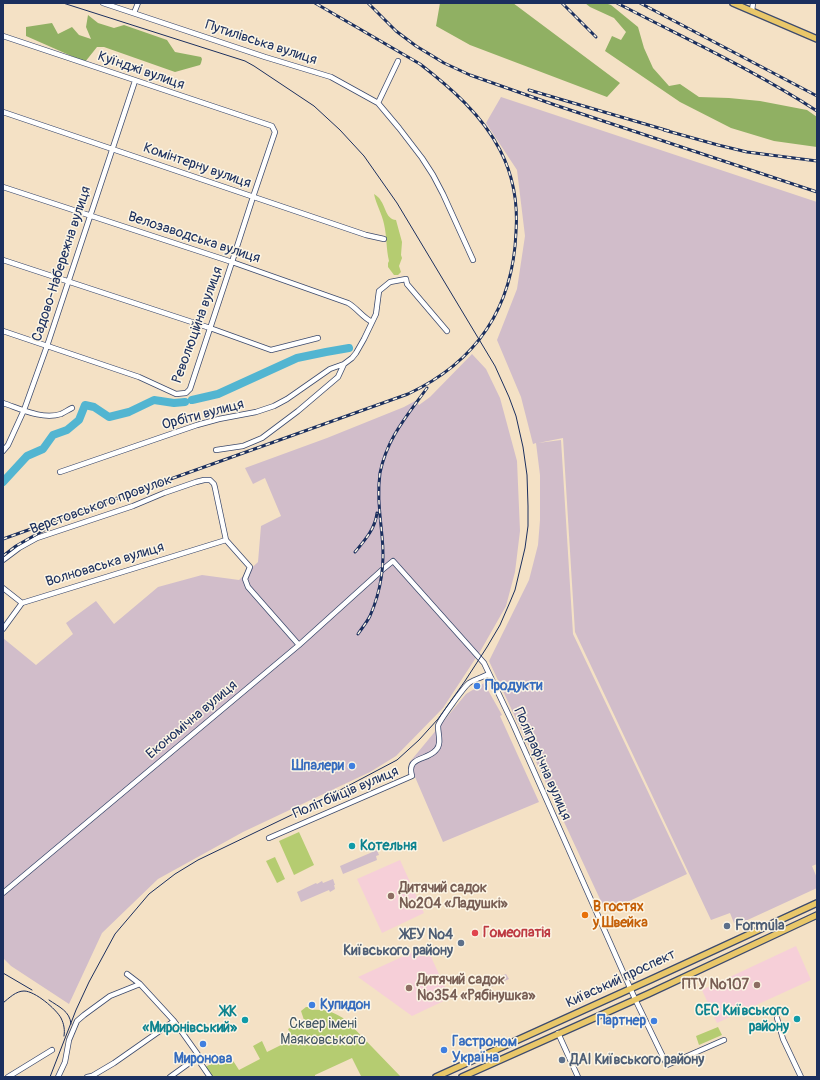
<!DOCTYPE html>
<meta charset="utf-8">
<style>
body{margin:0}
#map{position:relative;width:820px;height:1080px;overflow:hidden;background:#f4e1c5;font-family:Pangolin,sans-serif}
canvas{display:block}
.frame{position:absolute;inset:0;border:4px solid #1b2f5e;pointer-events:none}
</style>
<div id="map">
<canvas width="820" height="1080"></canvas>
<div class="frame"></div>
</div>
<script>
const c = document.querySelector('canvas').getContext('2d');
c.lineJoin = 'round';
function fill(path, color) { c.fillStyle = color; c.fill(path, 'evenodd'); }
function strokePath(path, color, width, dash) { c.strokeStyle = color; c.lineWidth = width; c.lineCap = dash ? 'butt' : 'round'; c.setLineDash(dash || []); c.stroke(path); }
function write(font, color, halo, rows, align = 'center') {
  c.font = font + ' Pangolin,sans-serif'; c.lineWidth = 3; c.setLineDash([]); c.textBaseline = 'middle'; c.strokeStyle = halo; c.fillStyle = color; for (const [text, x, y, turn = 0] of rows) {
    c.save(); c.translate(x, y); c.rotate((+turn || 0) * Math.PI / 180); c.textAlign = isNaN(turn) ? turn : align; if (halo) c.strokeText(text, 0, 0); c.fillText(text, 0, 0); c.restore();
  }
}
fill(new Path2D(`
 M400,860L424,913L382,933L357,879Z
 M426,946L450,998L412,1016L358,977Z
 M796,946L811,980L717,1023L702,990Z`), '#f6cfd8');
fill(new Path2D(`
 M501,97L817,202V864L812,866L817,878V888L741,923H734L730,913L711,920L575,632L563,438L538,443L561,440L573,634L687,874L606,912L489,661L529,580L538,545L540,520V475L536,443L533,444L521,397L497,340L517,289L525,236L517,170L486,123Z
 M472,354L486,369L500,398L517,461L520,531L515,572L506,606L481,650L443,708L396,756L370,772L243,832L158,879L102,933L69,1004L11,966L3,958V638L36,665L73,634L66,623L96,601L114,624L158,587L202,575L239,580L258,562L261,526L281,516L265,478L253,484L245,468L327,438L404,407L415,401L419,405L430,397Z
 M484,683L502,715L500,716L539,802L443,842L409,763L466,694Z
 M377,850L379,855L376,856L377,860L343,874L340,866Z
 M333,879L335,885H334L335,889L330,892L329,890L301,902L297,892L316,883L317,884L322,881L323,883Z
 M506,974L509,979L489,988L487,982Z`), '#d1bdca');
fill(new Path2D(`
 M374,194C377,196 380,198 381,201C386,208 386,219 396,220L402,242L401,255L402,258L399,266L401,272L398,275H394L388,267V263L389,261C386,249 387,237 384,224C382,214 376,204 374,194Z
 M299,832L314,865L294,875L279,841Z
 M275,857L285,879L277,883L266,861Z
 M306,1007H311L312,1010C326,1009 334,1012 346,1020L401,1077H359L361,1076L352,1058L315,1075V1077H211L205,1067L226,1057L230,1056L239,1070L260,1059L253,1046L262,1041L267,1052L293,1039L288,1029L304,1020L301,1011Z
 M718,1027L722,1035L699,1045L696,1036Z`), '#b5cc71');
fill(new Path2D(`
 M440,3H513L620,83L607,97L470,45L436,26Z
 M585,3H605L611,5L638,27L644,48L653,68L669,86L680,84L699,97L729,98L760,101L807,110L817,117V147L774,141L731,128L680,102L605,51L612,36L621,40L626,32L614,18L590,7Z
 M88,15L98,23L114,28L124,25L167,40L175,52L201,57L202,59L201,63L200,65L175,72L104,47H97L85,62L26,36V27L52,23L58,34L72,27L79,35L91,39L86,27Z`), '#90b063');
strokePath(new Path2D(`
 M192,400L218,394L297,358L326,352L349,348
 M3,482L27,456L43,449L53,435L67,430L79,420L85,405L94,407L109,417L129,412L154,400L174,403L185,402`), '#52b5d1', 8);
const minor = new Path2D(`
 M103,3L265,57L331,77L378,103L399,128L422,158L433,175L443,194L473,260
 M752,11L753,3
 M134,13L138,3
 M3,36L272,126L275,132L253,197L232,262L190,389L186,393L176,394L139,377L3,331
 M378,103L398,61
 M3,112L366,235L384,239
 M3,187L232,262L348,303C357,308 362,317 372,322
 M3,260L210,328L271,350L318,338
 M3,403C21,409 42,420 61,414C65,412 68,410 72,408
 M216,450L243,446L262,438L298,411L338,377L344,364L352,358L356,353L364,339L376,314L379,291L390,282L406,279L407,284L447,331
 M3,451L8,445L24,410L47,346L135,81
 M60,472L197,425L219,419L256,412L274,406L287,399L330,369L344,364
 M3,560L19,548L37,538L133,506L164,493L196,482L204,480H210L214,484L215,488L226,540L250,567L245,579L248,587L299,645
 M3,588L22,603
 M3,629L22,603L226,540
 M269,838L412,776C406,756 427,761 436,750C442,744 438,734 438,726C439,721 464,687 469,683C475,679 483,677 489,674
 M3,893L299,645L382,570L393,561L484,663L513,724L635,999L667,1065L724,1040
 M127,974L140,984L174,1021L199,1056L201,1064L210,1077
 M777,1018L783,1039L801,1077
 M558,1033L578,1077
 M8,1077L52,1050
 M58,1077L65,1062L69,1040L77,1021L84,1015L110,996L140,984
 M87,1077L92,1076L114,1063L174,1021
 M170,1077L199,1056`);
const major = new Path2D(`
 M733,3L817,39
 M436,1077L652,979L817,903
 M462,1077L648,994L817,915`);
strokePath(minor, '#3c4a6d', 6);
strokePath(major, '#3c4a6d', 8);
strokePath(minor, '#fff', 4.5);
strokePath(major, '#e9c769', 5.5);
strokePath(new Path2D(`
 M3,973L32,990
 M49,1000C59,1007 70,1011 71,1024
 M3,1003C9,998 16,991 24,991C35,991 56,1009 61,1018C64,1024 65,1030 64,1036
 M50,1077L76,1010L89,982L115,934L149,894L175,874L198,860L308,807L397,760L419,740L438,719L465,681L487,647L500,625L510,602L515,590L525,548L528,526V506L527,475L523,447L516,416L509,397L495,366L397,203L364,156L340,130L314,106L254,66L245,61L63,3`), '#1b2f5e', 1);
const rail = new Path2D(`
 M368,3L396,31L416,46L444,63L470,75L555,105L817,192
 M562,3L596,37
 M617,3C684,38 754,70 817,111
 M640,3L817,96
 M529,90L669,131
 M664,130L718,145L747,152L817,161
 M3,539L408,394C476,362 513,308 516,232C518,204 513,175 500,150C482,115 451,88 420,64L315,3
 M355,552C365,540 375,529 377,513
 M3,556L16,546L44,530
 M358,634C362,628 367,622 370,616C381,591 385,563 382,536C380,514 377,494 380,473C387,438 407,416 427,388`);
strokePath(rail, '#1b2f5e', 3);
strokePath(rail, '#fcf5e5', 1.5, [4.5]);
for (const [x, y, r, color] of [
 [477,686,4,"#3f7fe0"],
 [352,766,4,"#3f7fe0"],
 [352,846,4,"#0f9aa8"],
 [391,896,4,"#8d6e63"],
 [585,915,4,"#e8710a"],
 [727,926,4,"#5c6f8a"],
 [475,933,4,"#e0444e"],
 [461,943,4,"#5c6f8a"],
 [757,985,4,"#8d6e63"],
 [409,988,4,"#8d6e63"],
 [312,1005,4,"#3f7fe0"],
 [797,1019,4,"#0f9aa8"],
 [245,1020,4,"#0f9aa8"],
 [654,1021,4,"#3f7fe0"],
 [203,1044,4,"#3f7fe0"],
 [444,1050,4,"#3f7fe0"],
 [562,1060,4,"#5c6f8a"]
]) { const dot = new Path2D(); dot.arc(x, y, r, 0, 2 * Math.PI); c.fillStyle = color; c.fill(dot); strokePath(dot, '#fcf5e5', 1.5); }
write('14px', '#1b2f5e', '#fcf5e5', [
 ["Путилівська вулиця",261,43,18],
 ["Куїнджі вулиця",141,71,19],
 ["Комінтерну вулиця",197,166,19],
 ["Велозаводська вулиця",194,238,18],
 ["Садово-Набережна вулиця",62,264,-72],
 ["Революційна вулиця",198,325,-70],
 ["Орбіти вулиця",203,415,-15],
 ["Верстовського провулок",101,505,-20],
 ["Волноваська вулиця",105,565,-17],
 ["Економічна вулиця",192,720,-40],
 ["Поліграфічна вулиця",542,764,66],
 ["Політбійців вулиця",346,793,-23],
 ["Київський проспект",621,979,-25]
]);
write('bold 14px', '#366cbe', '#fcf5e5', [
 ["Продукти",485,686],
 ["Шпалери",344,766,"right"],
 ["Купидон",320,1005],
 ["Партнер",646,1021,"right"],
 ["Гастроном",452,1042],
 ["Україна",452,1058],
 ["Миронова",203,1059,"center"]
], 'left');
write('bold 14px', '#0d838f', '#fcf5e5', [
 ["Котельня",360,846,"left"],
 ["СЕС Київського",789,1011],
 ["району",789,1027],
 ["ЖК",237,1012],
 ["«Миронівський»",237,1028]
], 'right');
write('bold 14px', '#785e54', '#fcf5e5', [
 ["Дитячий садок",399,888],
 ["№204 «Ладушкі»",399,904],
 ["Дитячий садок",417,980],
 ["№354 «Рябінушка»",417,996],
 ["ПТУ №107",749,985,"right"]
], 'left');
write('bold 14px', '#c56008', '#fcf5e5', [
 ["В гостях",593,907],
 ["у Швейка",593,923]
], 'left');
write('bold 14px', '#4e5e75', '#fcf5e5', [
 ["Formula",735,926],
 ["ЖЕУ №4",453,935,"right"],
 ["Київського району",453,951,"right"],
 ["ДАІ Київського району",570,1060]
], 'left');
write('bold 14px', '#be3a42', '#fcf5e5', [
 ["Гомеопатія",483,933]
], 'left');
write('14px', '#425663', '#fcf5e5', [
 ["Сквер імені",323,1024],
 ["Маяковського",323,1040]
]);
</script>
